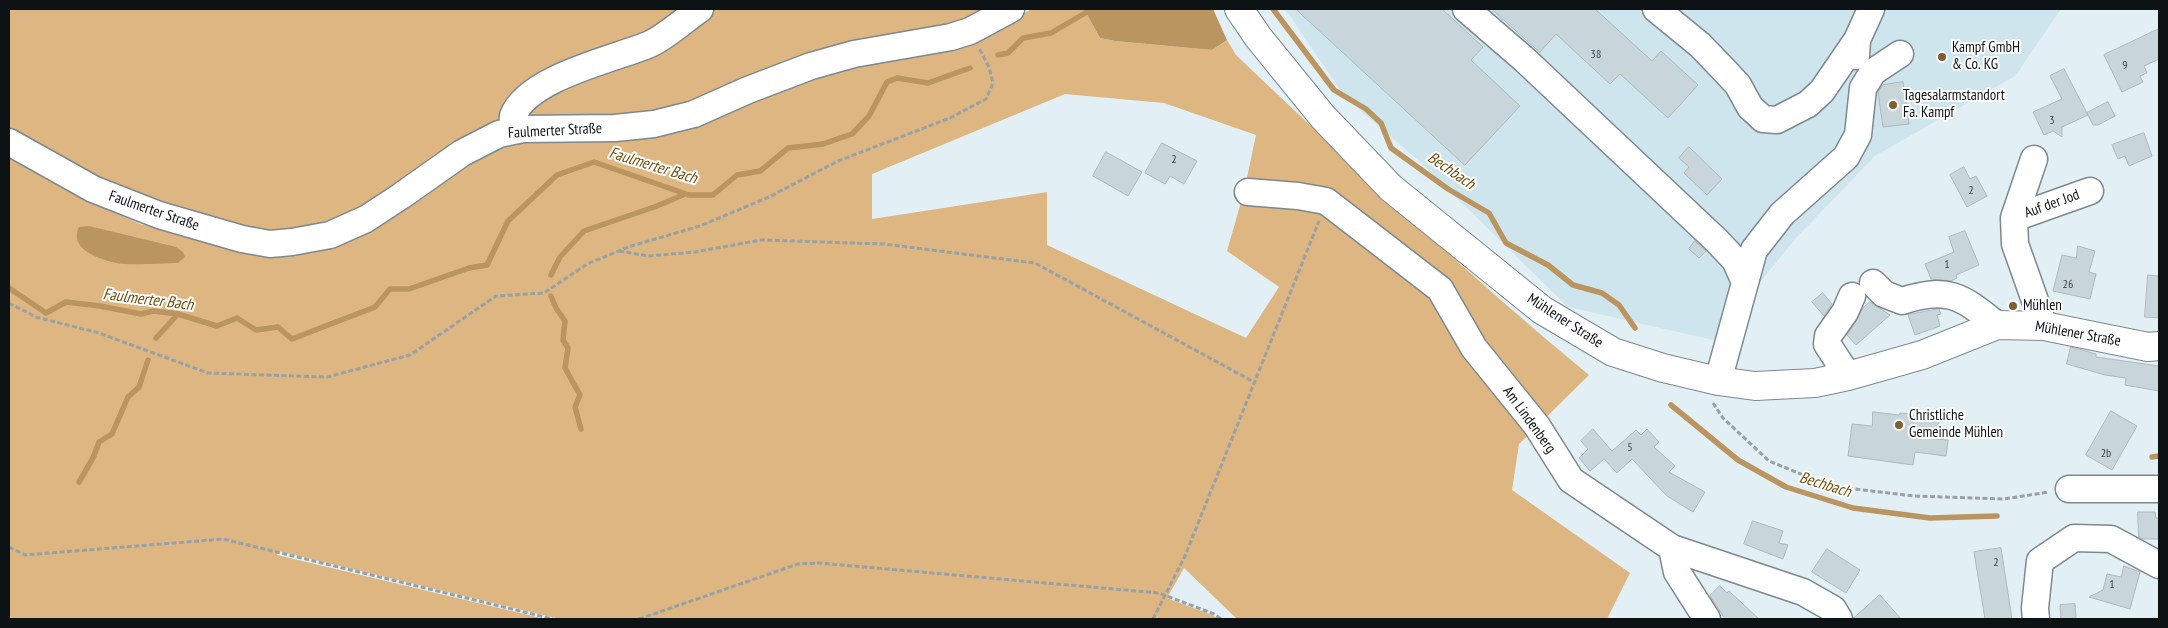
<!DOCTYPE html>
<meta charset="utf-8">
<style>
body{margin:0}
#map{position:relative;width:2168px;height:628px;overflow:hidden;background:#e2eff5;font-family:"PT Sans Narrow",sans-serif}
canvas{display:block}
.frame{position:absolute;inset:0;border:10px solid #0d1214;pointer-events:none}
</style>
<div id="map">
<canvas width="2168" height="628"></canvas>
<div class="frame"></div>
</div>
<script>
const c = document.querySelector('canvas').getContext('2d');
c.lineJoin = 'round';
function fill(path, color) { c.fillStyle = color; c.fill(path, 'evenodd'); }
function strokePath(path, color, width, dash) { c.strokeStyle = color; c.lineWidth = width; c.lineCap = dash ? 'butt' : 'round'; c.setLineDash(dash || []); c.stroke(path); }
function write(font, color, halo, rows, align = 'center') {
  c.font = font + ' "PT Sans Narrow",sans-serif'; c.lineWidth = 4; c.setLineDash([]); c.textBaseline = 'middle'; c.strokeStyle = halo; c.fillStyle = color; for (const [text, x, y, turn = 0] of rows) {
    c.save(); c.translate(x, y); c.rotate((+turn || 0) * Math.PI / 180); c.textAlign = isNaN(turn) ? turn : align; if (halo) c.strokeText(text, 0, 0); c.fillText(text, 0, 0); c.restore();
  }
}
fill(new Path2D(`
 M1285,9H2061L2015,76L1875,156L1796,238L1713,340L1568,307L1419,161L1345,97Z`), '#cfe5ee');
fill(new Path2D(`
 M9,9H989L960,26L659,113L535,122L391,196L285,239L125,196L9,135Z
 M1031,9H1084L1100,38L1115,41L1212,50L1227,40L1236,55C1351,164 1466,274 1589,375L1519,444L1512,490L1630,573L1607,619H1237L1184,568L1167,598L1212,615L1218,619H1157L1158,615L1156,619H560L278,551L277,555L545,619H9V152L95,203L140,224L216,244L270,253L466,165L497,149L852,66L949,47L993,34ZM1065,94L1164,103L1256,135L1244,192L1227,251L1279,287L1246,338L1047,245V192L872,219V174Z`), '#ddb681');
fill(new Path2D(`
 M1084,9H1213L1227,40L1212,50L1115,41L1100,38Z
 M89,226L176,247L183,252L185,257L178,263C161,263 132,266 116,263C99,259 68,249 79,227Z`), '#bb9560');
strokePath(new Path2D(`
 M1273,9L1334,90L1366,109L1381,123L1391,148L1448,189L1489,213L1506,243L1548,265L1573,285L1602,293L1619,305L1635,328
 M998,55L1008,53L1023,38L1051,33L1092,9
 M551,275L560,257L584,231L657,206L685,194
 M9,288L46,313L66,302L100,306L141,314L153,311L178,314L217,326L237,318L256,330L278,327L292,339L375,307L390,289H409L469,268L487,265L508,221L557,175L594,162L689,195H713L737,175L760,171L788,148L823,144L852,134L869,116L887,82L897,78L928,83L970,68
 M551,296L556,308L565,321L563,340L568,348L565,368L580,395L575,407L581,429
 M156,338L178,314
 M1671,405L1738,460L1786,487L1853,508L1930,518L1997,516
 M2152,457L2159,456
 M79,482L93,458L99,442L112,434L128,397L139,387L148,360`), '#bb9560', 5.5);
const building = new Path2D(`
 M1296,9H1442L1483,47L1471,60L1520,106L1465,165Z
 M1492,9H1595L1652,61L1661,51L1698,85L1668,118L1620,74L1610,84L1556,34L1540,52Z
 M2159,29V59L2144,66L2147,73L2140,76L2143,82L2122,92L2104,55Z
 M2064,69L2088,115L2062,127V137L2053,131L2044,135L2033,112L2062,99L2050,76Z
 M1903,82L1909,124L1883,127L1878,92L1883,85Z
 M2108,102L2115,116L2098,125H2093L2087,113Z
 M2144,133L2152,156L2129,166L2125,156L2118,159L2112,145Z
 M1162,143L1197,161L1184,184L1170,176L1165,184L1145,173Z
 M1689,147L1722,179L1707,195L1684,173L1689,167L1679,158Z
 M1106,152L1142,172L1128,196L1093,176Z
 M1964,167L1970,179L1976,176L1987,196L1967,207L1950,175Z
 M1965,231L1979,265L1956,275L1957,278L1951,281L1931,279L1925,264L1954,252L1949,237Z
 M1695,241L1706,251L1699,258L1689,249Z
 M2078,246L2095,251L2089,272L2096,274L2090,299L2053,291L2062,255L2076,258Z
 M2148,275L2159,276V318L2145,317Z
 M1823,293L1832,304L1824,316L1812,302Z
 M1870,302L1890,315L1856,345L1847,335L1863,308Z
 M1939,309L1941,314L1937,315L1940,326L1915,335L1908,315Z
 M2071,347L2096,354V357L2159,366V391L2125,385L2126,378L2105,375L2067,364Z
 M2111,411L2137,426L2112,470L2086,455Z
 M1873,412L1899,415L1900,413L1913,414V417L1939,420L1936,439L1948,440L1946,456L1915,452L1913,465L1848,456L1852,424L1872,426Z
 M1593,429L1612,451L1636,430L1641,435L1647,429L1659,442L1654,447L1675,466L1669,472L1705,492L1693,512L1667,496L1632,459L1617,473L1604,459L1590,471L1579,458L1588,449L1581,441Z
 M2138,512H2155L2156,518H2159V539H2143L2139,537Z
 M1753,521L1783,531L1779,543L1788,545L1783,559L1744,544Z
 M2001,548L2012,619H1985L1974,552Z
 M1827,549L1860,570L1846,593L1812,572Z
 M2124,566L2140,572L2130,609L2089,597L2103,590L2107,574L2121,577Z
 M1720,586L1727,593L1729,591L1759,619H1725L1710,596Z
 M1880,595L1901,619H1854V618Z
 M2075,604L2076,619H2061L2060,605Z`);
fill(building, '#c8d5db');
strokePath(building, '#acb9be', 1);
const minor = new Path2D(`
 M1466,9L1525,60L1716,240L1735,260L1745,282
 M1656,9L1700,45L1726,72L1738,85L1750,107L1763,119L1777,120L1808,104L1822,91L1857,40
 M1856,56L1857,40L1871,9
 M513,131C513,127 512,120 513,116C528,77 615,59 650,44C667,36 684,20 700,9
 M9,142L93,189L159,215L242,239L270,244L292,242L330,235L366,219L401,196L462,153L499,134L523,129L615,128L654,124L694,114L748,90L811,66L854,54L951,37L970,31L1011,9
 M2034,159L2014,218L2015,244L2044,326
 M1248,192L1298,196L1326,201L1440,289L1474,348L1537,426L1571,480L1672,548L1803,592L1833,609L1839,619
 M2014,218L2090,191
 M1873,283L1884,294L1902,301C1947,286 1962,296 1997,325
 M1848,376L1827,344L1828,336L1845,312L1852,296
 M1718,381L1754,250L1782,214L1846,157L1858,135L1863,88L1873,72L1900,54
 M2069,489H2159
 M1672,548L1677,572L1707,619
 M2036,619L2035,608L2040,561L2074,538L2111,539L2159,565`);
const major = new Path2D(`
 M1239,9L1258,37L1323,117L1391,188L1542,310L1613,352L1663,368L1718,381L1755,386L1815,383L1848,376L1922,355L1997,325L2044,326L2148,347L2159,346`);
strokePath(minor, '#7c898e', 29);
strokePath(major, '#7c898e', 30);
strokePath(new Path2D(`
 M619,251L648,256L695,252L761,240L884,244L1035,263L1254,382
 M9,303L36,317L99,333L208,373L327,377L410,355L496,296L544,293L587,264L631,246L700,226L769,197L838,161L950,118L986,99L993,83L989,67L979,48
 M1713,403L1723,418L1769,461L1830,486L1914,496L2004,499L2049,492
 M9,547L25,555L223,539L553,619
 M639,619L798,564L819,563L1159,593L1214,614L1221,619
 M1153,619L1185,556L1319,221`), '#97a1a6', 3, [5, 2.5]);
strokePath(minor, '#fff', 26);
strokePath(major, '#fff', 28);
for (const [x, y, r, color] of [
 [1942,57,5,"#7d5f33"],
 [1893,105,5,"#7d5f33"],
 [2013,306,5,"#7d5f33"],
 [1899,425,5,"#7d5f33"]
]) { const dot = new Path2D(); dot.arc(x, y, r, 0, 2 * Math.PI); c.fillStyle = color; c.fill(dot); strokePath(dot, '#fff', 2); }
write('12px', '#3c4346', null, [
 ["38",1596,55],
 ["9",2125,66],
 ["3",2052,121],
 ["2",1174,160],
 ["2",1971,191],
 ["1",1947,265],
 ["26",2068,285],
 ["5",1630,448],
 ["2b",2106,454],
 ["2",1996,563],
 ["1",2112,585]
]);
write('15px', '#0d1214', '#fff', [
 ["Kampf GmbH",1952,48],
 ["& Co. KG",1952,65],
 ["Tagesalarmstandort",1903,96],
 ["Fa. Kampf",1903,113],
 ["Mühlen",2023,306],
 ["Christliche",1909,416],
 ["Gemeinde Mühlen",1909,433]
], 'left');
write('15px', '#0d1214', '#fff', [
 ["Faulmerter Straße",555,131,-3],
 ["Auf der Jod",2052,204,-20],
 ["Faulmerter Straße",154,211,19],
 ["Mühlener Straße",1565,321,33],
 ["Mühlener Straße",2078,334,10],
 ["Am Lindenberg",1529,420,54]
]);
write('italic 16px', '#744e0c', '#fff', [
 ["Faulmerter Bach",653,166,17],
 ["Bechbach",1451,171,34],
 ["Faulmerter Bach",148,300,7],
 ["Bechbach",1825,485,17]
]);
</script>
